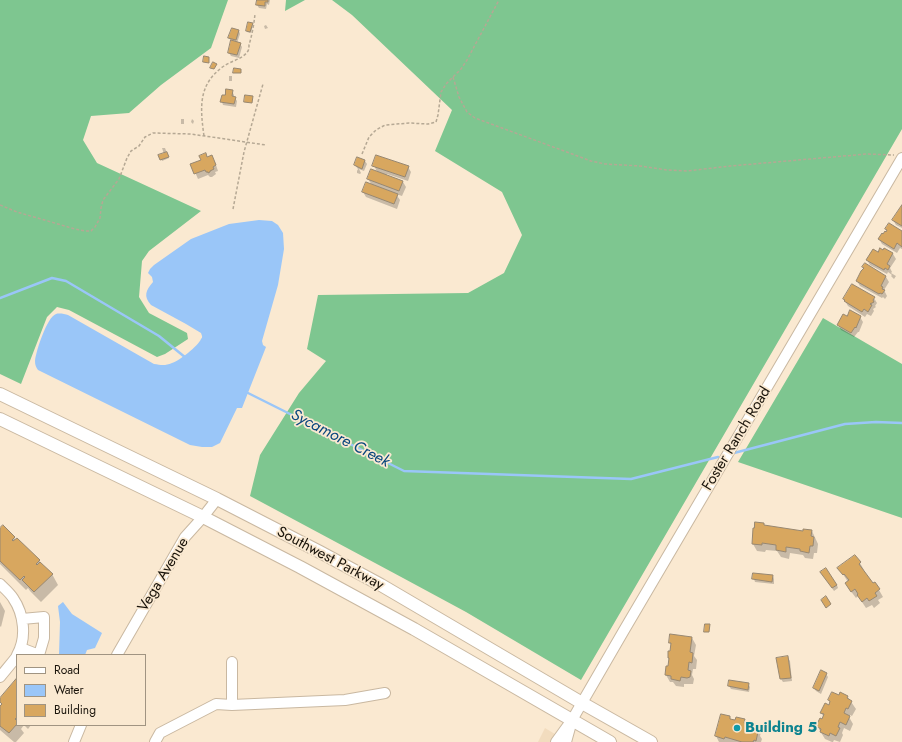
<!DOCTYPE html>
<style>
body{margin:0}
#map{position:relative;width:902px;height:742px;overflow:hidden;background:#fae9d1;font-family:Jost,sans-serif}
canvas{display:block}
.legend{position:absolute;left:16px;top:654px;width:130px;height:72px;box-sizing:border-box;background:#fae9d1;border:1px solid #a09482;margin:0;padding:5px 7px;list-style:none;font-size:12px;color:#1a140b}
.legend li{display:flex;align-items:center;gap:8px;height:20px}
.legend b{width:20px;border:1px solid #a09482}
</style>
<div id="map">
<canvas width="902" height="742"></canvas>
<ul class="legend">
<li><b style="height:5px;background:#fff"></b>Road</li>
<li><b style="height:11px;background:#9ac6f8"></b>Water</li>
<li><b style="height:11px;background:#d8a75f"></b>Building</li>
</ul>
</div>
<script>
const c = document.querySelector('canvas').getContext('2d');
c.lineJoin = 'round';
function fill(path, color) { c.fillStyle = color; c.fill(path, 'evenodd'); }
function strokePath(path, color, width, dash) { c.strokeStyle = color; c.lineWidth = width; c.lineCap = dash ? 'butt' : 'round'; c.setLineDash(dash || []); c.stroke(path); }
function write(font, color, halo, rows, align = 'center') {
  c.font = font + ' Jost,sans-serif'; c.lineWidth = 3.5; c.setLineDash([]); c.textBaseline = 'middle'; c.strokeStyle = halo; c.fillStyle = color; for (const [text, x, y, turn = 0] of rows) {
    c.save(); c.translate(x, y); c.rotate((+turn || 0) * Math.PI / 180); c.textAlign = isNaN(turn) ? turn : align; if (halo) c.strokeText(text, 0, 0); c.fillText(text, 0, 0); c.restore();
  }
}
fill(new Path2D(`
 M545,728L568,742H538Z`), '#f2dcbe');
fill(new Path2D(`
 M0,0H228L211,48L161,85L129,113L91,116L83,140L97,163L201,211L149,251L142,261L139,297L149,313L187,333L188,339L165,354L157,357L69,310L57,307L47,317L21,384L0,374Z
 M286,0H305L285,11Z
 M332,0H902V129L581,680L466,612L403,578L250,496L260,455L299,393L326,361L307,349L318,295L468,293L504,273L522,235L502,192L435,151L452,110L352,15Z
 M823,318L902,364V518L738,462Z`), '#7ec690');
fill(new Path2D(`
 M259,220L272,221L278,225L283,233L284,249L278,285L262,341L263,345L266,347L242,408H237L220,443L212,447H202L190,445L38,370C36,367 35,365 35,361C36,351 47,317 56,314C59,313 65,314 68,315L154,364C161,365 165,366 172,363C179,361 198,346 201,339C203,337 202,336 201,333L186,324L151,305C143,296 146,290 153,282L152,277L148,273L150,269L154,265L191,239L229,224Z
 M63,602L72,614L102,633L95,648L87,650L85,655H59L60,622L58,606Z`), '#9ac6f8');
fill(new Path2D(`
 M258,0H270L269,5L267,4L266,9L259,8L257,5Z
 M252,24L253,25L251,33L247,32V31Z
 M266,25L268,28L265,29L264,26Z
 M239,31L240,34L237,43L240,44L242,47L239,58L231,56L229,53L232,41H231L229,37Z
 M229,76H232V81H229Z
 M232,91L234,95V97L235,98L237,101L236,107L223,105L222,102L226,96Z
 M181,119H184V124H181Z
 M192,119L194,121L193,124L191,122Z
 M162,148H165L169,158L162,161L160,156L164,154Z
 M207,158L215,162L218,171L215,172L216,174L212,177H210L208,175L198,179L192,165Z
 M358,158L365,161L367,164L364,171L359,169L361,173L360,174L357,173V171L358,169L355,165Z
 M374,165L408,167L411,172L408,181L387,174L386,176L403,182L406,187L402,196L396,194L400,200L397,209L366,197L363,192L372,185L368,179L377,172Z
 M902,206V228L896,225L893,220Z
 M886,229L902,232V249L900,248L897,253L882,244L879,239L887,231Z
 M884,249L893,254L896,259L890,268L892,272L891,273L896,276L894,279L891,276L892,275L888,272L887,274L870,265L867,260L878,253L883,251Z
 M865,265L886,277L889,282L884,290L887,296L885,299L883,297L882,298L860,286L857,281L864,268Z
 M874,298L877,303L875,306L876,307L873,309L874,311L871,316L867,314L865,317L848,306L845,301Z
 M860,317L863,322L859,332H858L854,337L841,330L838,325L847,318Z
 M765,526L804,532L812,531L818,544L817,553H814L813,559L805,558L803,555L790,553L789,559L781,557L777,551L766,550L765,552L757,551L753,544Z
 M0,530L14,538L16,540L39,560L41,564L52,574L58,585L41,602L30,591L28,588L26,590L0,564Z
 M860,563L864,570L863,571L873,584L879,590L883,597L878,600L880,603L874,608L872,605L866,608L858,596L856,598L850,590L848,582L839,568Z
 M823,575L837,585L838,588L834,591Z
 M773,576L774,579V584L755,582L754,579Z
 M0,602L5,611L1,627L0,626Z
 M692,638L696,645L694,656L697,660L696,669H693L692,675L694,679L693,684H684V687L676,686L673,682H670L666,675L669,667L670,660L669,658L671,652L672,646L670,643Z
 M788,658L790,661L792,681L783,682L781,679L778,659Z
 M826,674L828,677L821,694L816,691L814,688Z
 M17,680V725H31L28,729L24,725L21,729L24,733L16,742H14L0,730V707L2,705L0,701V699Z
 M748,684L750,687L749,692L731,689L729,686Z
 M839,696H847L856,709L852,716L850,715L849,717L853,724L850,731L844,728L842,733L843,735L840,742L834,740L833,742H832L825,739L817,726L822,721L824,717L821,713Z
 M729,717L731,720H744L747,725H757L761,732L760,736L762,739L761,742H719L716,736Z`), '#0003');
strokePath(new Path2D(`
 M0,298L52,278L66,281L159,336L186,358
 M246,392L404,471L631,479L718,457
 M734,453L845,424L876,422L902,423`), '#9ac6f8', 2.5);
const building = new Path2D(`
 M257,0H268V2H265V6L256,5Z
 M248,22L253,23L250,32L246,31Z
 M232,28L239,30L236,40L228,38Z
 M231,40L241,43L237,55L228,53Z
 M204,56L209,57V63L203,62Z
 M213,62L217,64L214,69L210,68Z
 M234,68L241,69V73H233Z
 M226,89L233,90L232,96L236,97L234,104L220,102L222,95H225Z
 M245,95L253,96L252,103L244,102Z
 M167,152L169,157L160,160L158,155Z
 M206,153L207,157L212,155L216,165L213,167L214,169L210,171V172L208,173V172H206L205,170L194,174L190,164L201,160L199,156Z
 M376,155L409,166L405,177L372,166Z
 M357,157L365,160L362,169L354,165Z
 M371,169L403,181L399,191L367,179Z
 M366,182L398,194L394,204L362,192Z
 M902,205V226L892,220Z
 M889,223L902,231V247L897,243L894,249L878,239L882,233L883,234L885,231L886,232L887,230L885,229Z
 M880,248L883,250L884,248L893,253L887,264L890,266L888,270L885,268L884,270L866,260L873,249L878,252Z
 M865,263L886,276L881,286L883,287L882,289L885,290L882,294L880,293L879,294L856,281L861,271L864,268L862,267Z
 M852,284L875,297L873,300L874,302L870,304L872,305L868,312L864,309L862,312L844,301L845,300L843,299Z
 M850,310L861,316L856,328L855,327L851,333L837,325L843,314L847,316Z
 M755,522L764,523V525L803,531V529L812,530L811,536L814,537L813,546H810L809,553L800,551V549L786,547V552L776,550V545L762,543V545L752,544L753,528H754Z
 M3,525L15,537L12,540L13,541L17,538L40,560L36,564L37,565L40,562L53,574L34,592L22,580L25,577L24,576L20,580L0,561V528Z
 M855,555L861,562L859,564L873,583L875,582L880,589L875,593L877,596L869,601L867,598L862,602L857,595L858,594L855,589L851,592L845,583L849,580L844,574L843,575L837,568Z
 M826,568L837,585L832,588L820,572Z
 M753,573L773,575L772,582L752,579Z
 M826,596L831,604L826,608L821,600Z
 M705,624H710L709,632H704Z
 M670,634L692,637L690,652L693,653L692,663L689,662L688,670L691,671L690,677L687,678L681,677L680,681L671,679V676L665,675L666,666H668L669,658H668V651H670L671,643H669Z
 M788,656L791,678L780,679L776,658Z
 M821,670L827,673L819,691L813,688Z
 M17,678V717L15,719L17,721V724L9,733L0,726V706L2,704L0,702V698Z
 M729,680L749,683L748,690L728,686Z
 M832,692L839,695L840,692L848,696L847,698L852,701L848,709L846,708L844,713L850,716L846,725L840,722L838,727L840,728L836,736L830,733L829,736L820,732L821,729L816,726L820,718L822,719L824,714L820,713L825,703L829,705L830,701L828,700Z
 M721,714L730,716V719L735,720L736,717L745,719L744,723L748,724L749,722L758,725L756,731L758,732L756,741L754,740L753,742H742L725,737L724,739L715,736Z`);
fill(building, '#d8a75f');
strokePath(building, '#978771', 1);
const minor = new Path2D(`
 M0,584C4,588 10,593 13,598C24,614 27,638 17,655
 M21,648L39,655L44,638V617L22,619
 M117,655L185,537L203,517L217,499
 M232,662V705
 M0,677L14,660L17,656
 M74,742L81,725
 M155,742L160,733L216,704L232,705L345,700L385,693
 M556,742L572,720L623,632L902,158
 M566,742L571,724`);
const major = new Path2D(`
 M0,394L217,499L320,552L381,585L582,703L651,742
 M0,419L203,517L300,567L414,629L610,742`);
strokePath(minor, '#c9b8a1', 12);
strokePath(major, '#c9b8a1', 14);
strokePath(new Path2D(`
 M453,77L459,97L467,112L475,118L591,161L605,164L640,166L667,170L687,171L730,166L867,154L894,155
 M204,136C200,107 198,84 224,66C231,61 243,59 248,51C249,49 249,47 249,45C252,35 254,24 255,14
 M362,154L369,137L376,130L385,125L409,123L428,124L436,122L438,115L441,92L446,84L461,69L467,60L499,0
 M0,205L17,212L75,229L85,231H91L95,227L100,218L101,208L103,200L119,179L127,158L131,151L139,146L145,137L153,133L191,134L266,145
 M233,209L244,152L263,84`), '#b5a894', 1.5, [3, 2]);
strokePath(minor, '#fff', 10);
strokePath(major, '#fff', 12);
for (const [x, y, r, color] of [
 [737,728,4,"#0f9aa8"]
]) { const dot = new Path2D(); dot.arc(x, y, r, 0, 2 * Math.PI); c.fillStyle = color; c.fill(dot); strokePath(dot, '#fae9d1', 1.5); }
write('15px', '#1a140b', '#fae9d1', [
 ["Foster Ranch Road",737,439,-59],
 ["Southwest Parkway",330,559,28],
 ["Vega Avenue",164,575,-59]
]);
write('bold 15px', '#0d838f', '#fae9d1', [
 ["Building 5",745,728]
], 'left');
write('italic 16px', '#08467d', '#fae9d1', [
 ["Sycamore Creek",340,439,27]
]);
</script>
